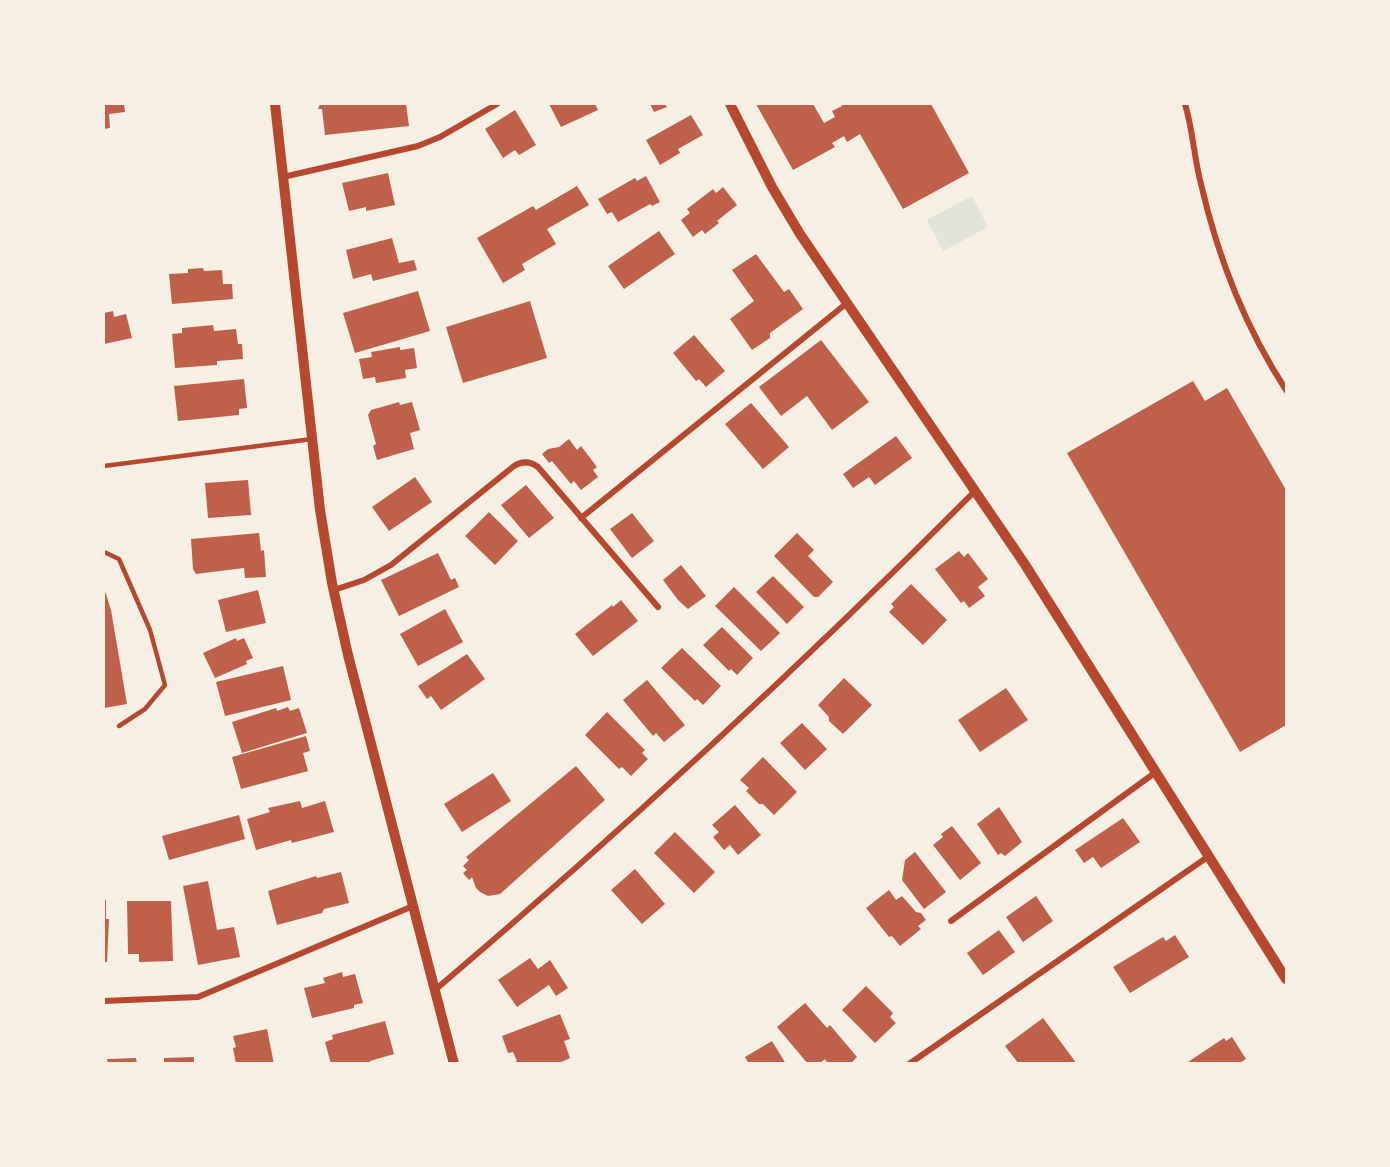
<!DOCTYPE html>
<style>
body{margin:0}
#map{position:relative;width:1390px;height:1167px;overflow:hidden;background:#f6efe4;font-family:Inter,sans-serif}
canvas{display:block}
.frame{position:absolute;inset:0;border:105px solid #f6efe4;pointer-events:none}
</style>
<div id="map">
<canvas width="1390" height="1167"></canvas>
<div class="frame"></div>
</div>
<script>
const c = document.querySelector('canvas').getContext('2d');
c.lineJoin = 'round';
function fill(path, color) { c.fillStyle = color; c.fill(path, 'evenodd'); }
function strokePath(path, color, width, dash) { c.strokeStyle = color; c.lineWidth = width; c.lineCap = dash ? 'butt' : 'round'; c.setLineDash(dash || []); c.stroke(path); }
fill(new Path2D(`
 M972,196L988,227L943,251L927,220Z`), '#e2e4dc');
fill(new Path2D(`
 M104,104H124L125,112L109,114L110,128L104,129Z
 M320,104H406L409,126L325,135L322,109H318Z
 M549,104H595L598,110L561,127Z
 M650,104H665L667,107L654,112Z
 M756,104H813L824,123L835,117L832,111L842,106L840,104H931L969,173L903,209L860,134L847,142L844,136L832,143L835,147L793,170Z
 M515,110L536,145L519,155L515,150L503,158L485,129Z
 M691,115L703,135L678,149L680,153L660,165L646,140Z
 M388,173L395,205L366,211V207L349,211L342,183Z
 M646,176L660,202L652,206L650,204L618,222L612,212L607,214L598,199L635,178L637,181Z
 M577,186L589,205L547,229L556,244L522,264L525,270L503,283L477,238L533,206L536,210Z
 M723,187L737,205L717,221L719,223L705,234L702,230L693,237L681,220L690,213L687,209L713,189L716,193Z
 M659,231L675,254L624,289L608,266Z
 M392,238L399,263L414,260L417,270L373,281L371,274L353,279L346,250Z
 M756,254L784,292L789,289L803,309L770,333V338L752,350L730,319L754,301L732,270Z
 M203,268L204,271L222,270L223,284H232L233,299L172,304L169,274L188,273V269Z
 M418,291L430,331L355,353L343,313Z
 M530,301L547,358L463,383L446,327Z
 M113,311L114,317L126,314L132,338L104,344V313Z
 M213,325L214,331L236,329L238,344H242L243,359L217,361V365L175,368L172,334L182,333V328Z
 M694,335L725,371L706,387L699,379L696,381L673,353Z
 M821,340L869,402L832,430L807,396L781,416L759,387Z
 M400,347V350L414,348L417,368L405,370L406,378L376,383L375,377L363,379L359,359L372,357L371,352Z
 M244,379L247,408L239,409V415L178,421L174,386Z
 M1193,381L1205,401L1227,388L1286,490V725L1240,752L1067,453Z
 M399,402L400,405L412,402L420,430L410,433L414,449L377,460L373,446L376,444L368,415L371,410Z
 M751,403L789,447L763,469L725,424Z
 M896,436L912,458L875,485L869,477L853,488L843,474Z
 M569,439L577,450L581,446L597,467L593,470L598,477L581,490L574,481L571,484L552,461L549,463L542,454L548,449L559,447Z
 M415,477L432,502L389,531L372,507Z
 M248,480L251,515L208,518L205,483Z
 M526,485L554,518L529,538L501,505Z
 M489,512L518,541L495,565L465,536Z
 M632,513L654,541L632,558L610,529Z
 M259,533L261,551L264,550L266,577L245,578L244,568L196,574L193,569L191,539Z
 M797,533L814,550L808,556L833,582L818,597H814L774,556Z
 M959,551L964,557L968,553L988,579L978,587L985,596L969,608L964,601L961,603L935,569Z
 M438,553L451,580L455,578L459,587L399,616L381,580Z
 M681,565L706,596L688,609L678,600L663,580Z
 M773,576L804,607L787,624L756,592Z
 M911,584L947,620L923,645L889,612L894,607L891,604Z
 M734,587L780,633L761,651L715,606Z
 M104,588L111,610L127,704L104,708Z
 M258,590L266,623L226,632L218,600Z
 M621,600L638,621L593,656L575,634L612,605L613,607Z
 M445,609L463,642L418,666L400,634Z
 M722,627L753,658L737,675L731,669L729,671L703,645Z
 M236,638L237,641L244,638L253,658L246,661L247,664L215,678L203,653Z
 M682,648L721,686L703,705L697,699L695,701L661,668Z
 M467,654L485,679L441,710L431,696L427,699L418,686Z
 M283,666L291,700L225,716L216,682Z
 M844,678L872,705L843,734L829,721V717L818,705Z
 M647,680L685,725L664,742L656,733L653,736L623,700Z
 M1006,688L1028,720L980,752L958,720Z
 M288,707L290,711L299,708L307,733L242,753L232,722L276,708L277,711Z
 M607,712L645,750L642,753L648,759L631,776L622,767L619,769L585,735Z
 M802,723L827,749L805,770L780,743Z
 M306,736L310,751L303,753L308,771L241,789L232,757Z
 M763,757L797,792L774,815L763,804H759L746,791L749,788L740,780Z
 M576,766L605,800L500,894L488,896L480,892L476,888L472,877L469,880L463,873L467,870L463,866L469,860L466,857Z
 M493,773L511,801L462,832L444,804Z
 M300,801L302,808L325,801L334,832L292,843L291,840L256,850L247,819L270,812L268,808Z
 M735,805L761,835L738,855L730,845L724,850L713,837L719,832L712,825Z
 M999,807L1022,842L1005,856L1001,853L998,855L977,824Z
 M239,815L245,839L169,860L162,836Z
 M1123,818L1140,842L1101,868L1093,857L1084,863L1075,850Z
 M952,826L981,863L960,880L933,845L943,837L941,834Z
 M675,832L715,872L694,893L654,853Z
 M915,852L946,892L924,909L902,880L905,860Z
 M635,869L665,904L642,924L611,890Z
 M341,872L349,903L324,909L322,913L277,925L268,891L316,876L317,878Z
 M208,881L217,930L234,927L240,957L198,965L183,886Z
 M889,890L896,900L902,896L916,912L921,913L926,920L918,926L921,929L900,946L892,936L889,937L866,908Z
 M1036,896L1053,921L1023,942L1006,917Z
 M104,900H106V919H109L107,962H104Z
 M127,901H171L173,961L139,962V954H128Z
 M999,930L1015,952L983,975L967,953Z
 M1175,935L1189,957L1130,993L1113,967L1163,937L1166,941Z
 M530,958L538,969L550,960L568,988L556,996L549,985L517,1007L498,980Z
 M342,972L343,977L355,974L363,1003L354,1005V1008L312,1018L304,988L325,983L323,978Z
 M866,986L893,1013L890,1017L896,1023L875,1043L842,1010Z
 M805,1003L827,1028L830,1025L857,1057L850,1064H828L825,1059L819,1064H808L777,1027Z
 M560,1014L570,1039L564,1041L570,1058L557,1064H511L517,1061L513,1052L508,1053L502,1036Z
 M1043,1018L1077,1064H1019L1005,1046Z
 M385,1021L394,1054L370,1061V1064H331L325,1042L333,1039L332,1035Z
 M267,1029L274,1064H236L233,1048L236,1047L233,1036Z
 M1232,1037L1246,1059L1238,1064H1185L1224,1038L1226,1041Z
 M772,1041L786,1064H749L745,1057Z
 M194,1057V1064H164V1058Z
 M136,1058L137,1064H108L107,1059Z`), '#bf614a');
strokePath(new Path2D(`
 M104,466L312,439
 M104,552L119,559L150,630L165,685L145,709L119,726`), '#b5482f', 4.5);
strokePath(new Path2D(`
 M1185,104C1193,130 1194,158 1201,184C1218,258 1245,327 1286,390
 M283,177L418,146L440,137L497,104
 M581,518L847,303
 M334,590L364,580L391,565L514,466C522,461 530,461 538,467L658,607
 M951,921L1156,772
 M435,990C622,831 802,665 975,491
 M104,1001L198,997L413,906
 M909,1064L1209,856`), '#b5482f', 6);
strokePath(new Path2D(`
 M275,104L320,510L332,583L348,655L454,1064
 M730,104L772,187L800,234L1024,563L1286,979`), '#b5482f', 10);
</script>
